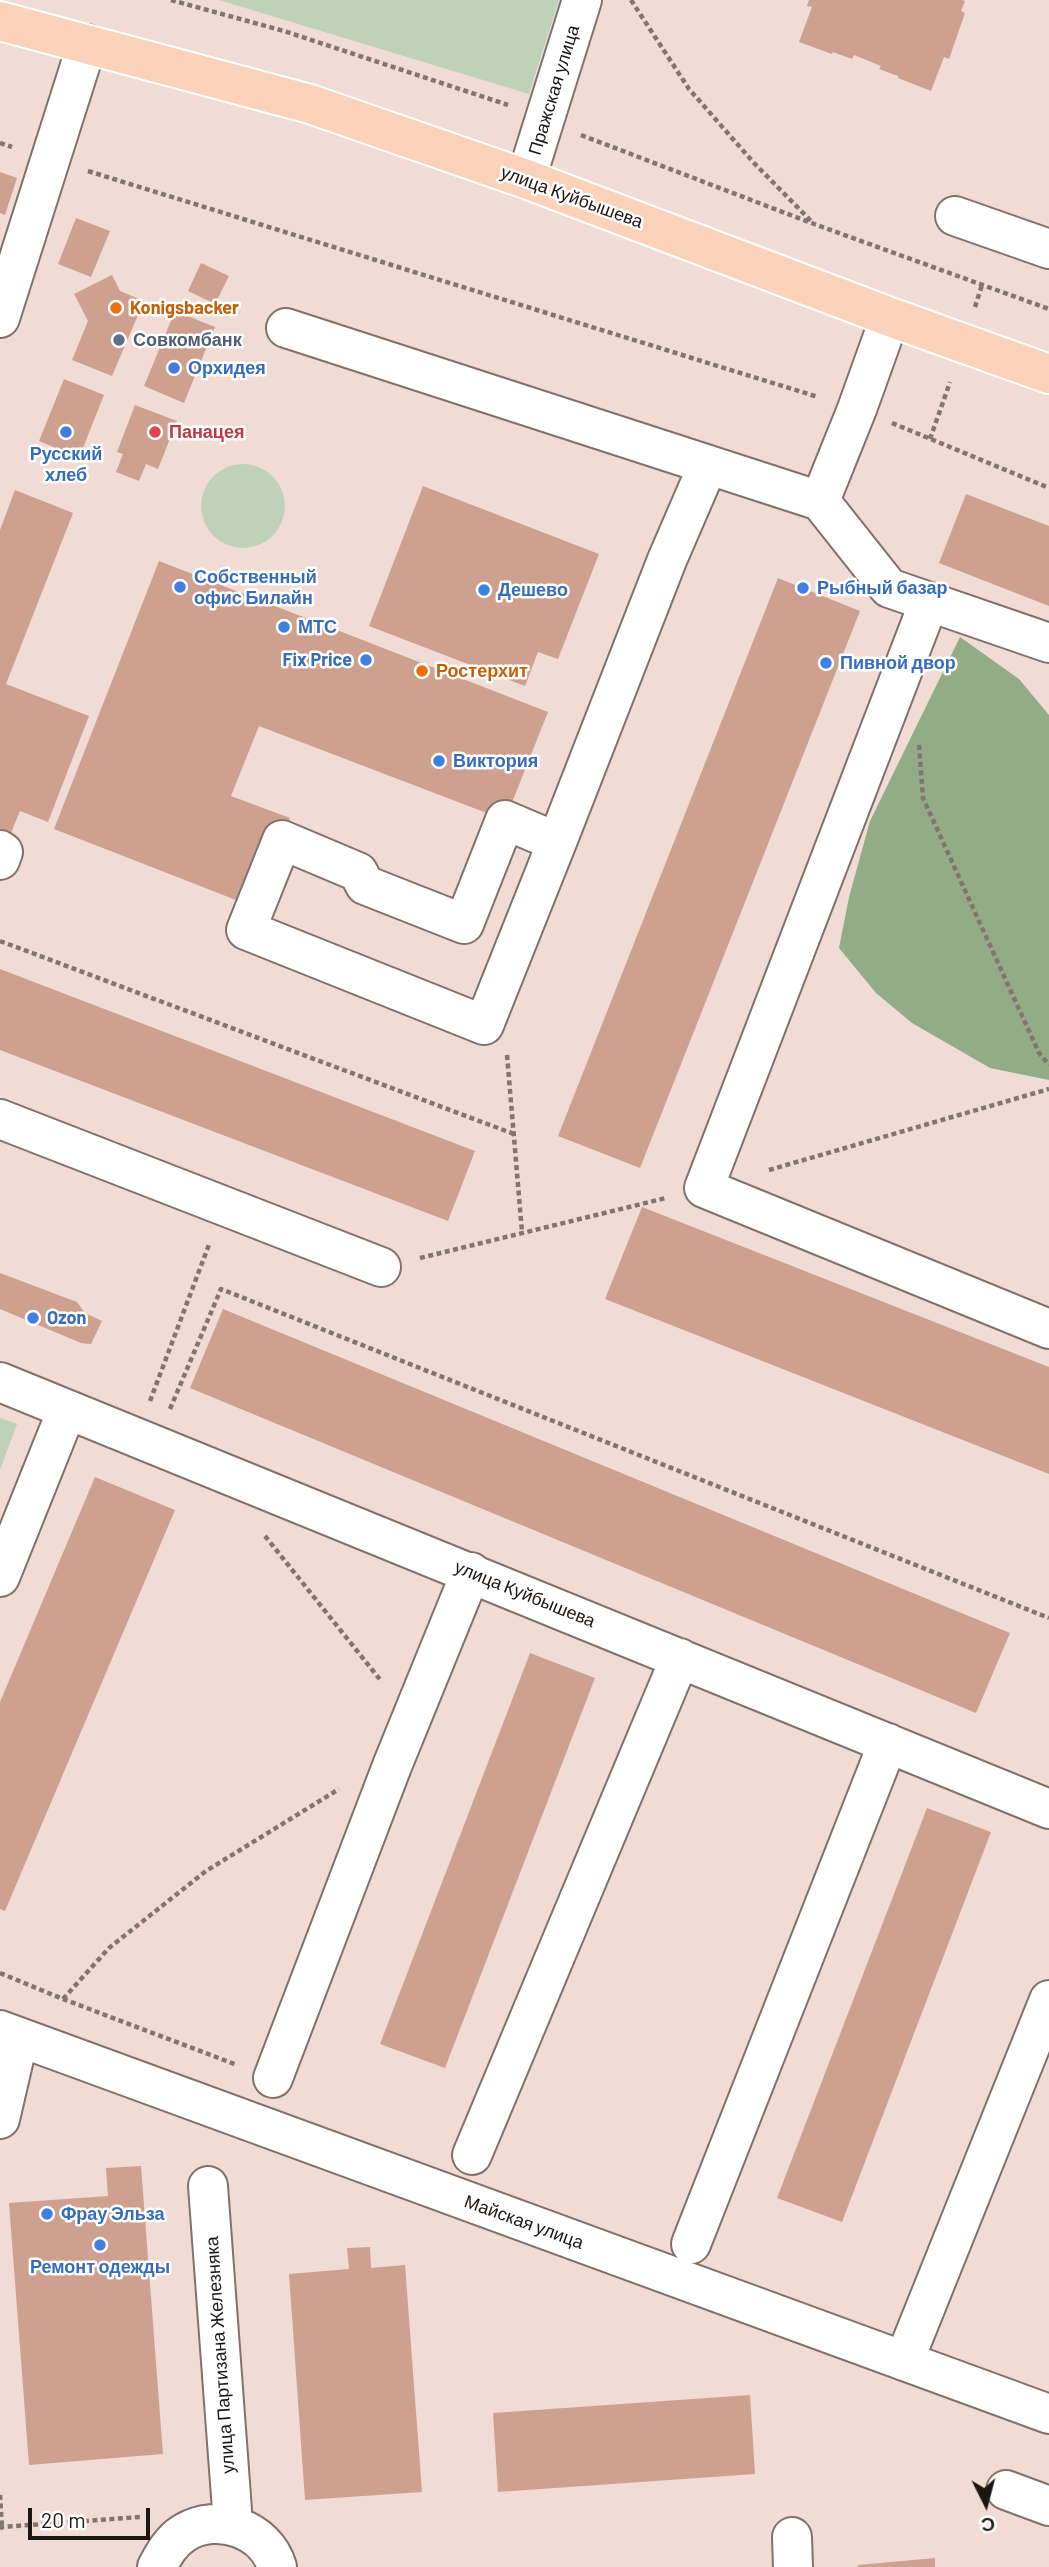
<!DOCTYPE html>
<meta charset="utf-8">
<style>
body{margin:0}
#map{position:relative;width:1049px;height:2567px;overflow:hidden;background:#f0dcd5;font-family:Barlow,sans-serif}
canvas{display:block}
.north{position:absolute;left:951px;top:2469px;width:70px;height:70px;-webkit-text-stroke:5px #fff;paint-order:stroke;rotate:174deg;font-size:19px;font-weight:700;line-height:28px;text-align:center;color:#1c1613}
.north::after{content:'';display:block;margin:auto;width:24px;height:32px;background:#1c1613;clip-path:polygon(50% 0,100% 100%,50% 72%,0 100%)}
.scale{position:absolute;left:28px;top:2508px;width:122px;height:32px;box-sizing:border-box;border:4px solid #1c1613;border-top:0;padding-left:9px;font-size:21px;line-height:24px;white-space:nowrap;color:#1c1613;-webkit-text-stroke:5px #fff;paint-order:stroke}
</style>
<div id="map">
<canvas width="1049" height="2567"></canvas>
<div class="north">С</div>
<div class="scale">20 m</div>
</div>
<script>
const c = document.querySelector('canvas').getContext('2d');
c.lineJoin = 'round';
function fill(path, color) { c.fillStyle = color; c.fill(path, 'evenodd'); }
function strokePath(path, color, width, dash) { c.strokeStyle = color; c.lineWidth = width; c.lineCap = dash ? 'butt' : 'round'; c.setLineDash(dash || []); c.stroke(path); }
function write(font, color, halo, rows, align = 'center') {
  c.font = font + ' Barlow,sans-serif'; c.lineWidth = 5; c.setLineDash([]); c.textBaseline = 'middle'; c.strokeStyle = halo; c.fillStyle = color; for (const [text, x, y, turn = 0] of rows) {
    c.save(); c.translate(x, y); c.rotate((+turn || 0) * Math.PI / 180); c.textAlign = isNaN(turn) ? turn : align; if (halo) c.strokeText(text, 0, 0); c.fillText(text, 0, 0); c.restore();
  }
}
fill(new Path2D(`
 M219,0H559L529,94Z
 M201 506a42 42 0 1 1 84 0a42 42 0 1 1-84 0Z
 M0,1418L17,1424L0,1470Z`), '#bfd1b7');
fill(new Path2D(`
 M960,637L1019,679L1049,715V1080L990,1068L912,1023L876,993L839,948L849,897L870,821Z`), '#92ac87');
fill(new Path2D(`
 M809,0H962L965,1L961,11L965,13L949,59L944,57L931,91L898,78V76L879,69L881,66L854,55L852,59L833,52L832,54L799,42L812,7L807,6Z
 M0,172L17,178L5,215L0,213Z
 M76,218L110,231L91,277L58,264Z
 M201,263L229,276L215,304L188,291Z
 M112,275L120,291L144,301L112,376L72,360L88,321L74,294Z
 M175,311L215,327L184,403L144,386Z
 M64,379L104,395L79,458L39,441Z
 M135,405L177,421L158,469L146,464L139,481L116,472L123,454L117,452Z
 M423,486L599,554L558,659L538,652L525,686L369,626Z
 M15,490L73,513L6,684L89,716L48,822L20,811L3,852L0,850V530Z
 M966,494L1049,526V606L939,563Z
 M159,561L548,712L505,820L259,726L231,796L290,818L254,907L54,829Z
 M778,578L860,611L640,1168L558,1136Z
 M0,969L475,1151L448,1221L0,1050Z
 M642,1207L1049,1367V1474L605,1299Z
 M0,1273L77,1302L85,1313L102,1321L91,1344L81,1343L0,1309Z
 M223,1309L1010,1633L976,1713L190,1388Z
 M95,1477L175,1510L5,1911L0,1909V1702Z
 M530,1653L595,1678L445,2068L380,2044Z
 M927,1808L991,1832L842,2222L777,2198Z
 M141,2166L163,2454L29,2465L9,2203L108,2196L106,2168Z
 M370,2247L371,2268L405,2265L422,2492L305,2500L289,2274L349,2269L347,2248Z
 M750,2395L755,2474L498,2492L493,2413Z
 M935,2558V2567H858V2565Z`), '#cea090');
const minor = new Path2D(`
 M526,179L582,0
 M955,216L1049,249
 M0,318L87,44
 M286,328L820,501L857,409L890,317
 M820,501L889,588L1049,643
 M929,602L704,1188L1049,1329
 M505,820L557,842L484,1025L246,930L282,840L358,872L365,885L464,924Z
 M557,842L667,560L708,465
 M0,850L3,852L0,860
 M0,1119L381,1267
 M0,1382L1049,1809
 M0,1577L67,1410
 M0,2030L1049,2414
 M273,2078L392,1766L471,1572
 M0,2119L19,2037
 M472,2155L680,1658
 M208,2186L232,2510L229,2524
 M691,2244L888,1743
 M904,2361L1049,2000
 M1006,2490L1049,2506
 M792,2537L793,2567
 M157,2567C164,2554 171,2541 184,2533C217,2512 266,2529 277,2567`);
const major = new Path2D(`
 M0,21L310,104L526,179L890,317L1049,374`);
strokePath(minor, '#82716a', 42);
strokePath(major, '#fff', 42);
strokePath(new Path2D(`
 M171,0L284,31L508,105
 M631,0L689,89L754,163L811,221
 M581,135L814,224L1049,309
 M0,143L12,147
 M88,171L818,397
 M975,307L982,285
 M892,423L1049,488
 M930,439L950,382
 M919,745L923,798L1039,1053L1049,1065
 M0,941L514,1134
 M507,1055L522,1232
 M769,1170L1049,1089
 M420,1258L666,1198
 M150,1401L210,1242
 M170,1409L221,1289L1049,1618
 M265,1536L382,1682
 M0,1973L63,1999L237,2065
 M63,1999L109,1948L206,1871L339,1789
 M0,2495L2,2527
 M0,2529L2,2527L140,2517`), '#827570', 4.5, [5, 3.5]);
strokePath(minor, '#fff', 38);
strokePath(major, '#f9d2b9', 38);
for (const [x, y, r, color] of [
 [116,308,7,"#e8710a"],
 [119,340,7,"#5c6f8a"],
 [174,368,7,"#3f7fe0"],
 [66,432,7,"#3f7fe0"],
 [155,432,7,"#e0444e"],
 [180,587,7,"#3f7fe0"],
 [803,588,7,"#3f7fe0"],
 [484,590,7,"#3f7fe0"],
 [284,627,7,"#3f7fe0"],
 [366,660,7,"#3f7fe0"],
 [826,663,7,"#3f7fe0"],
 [422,671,7,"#e8710a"],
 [439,761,7,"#3f7fe0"],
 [33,1318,7,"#3f7fe0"],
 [47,2214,7,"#3f7fe0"],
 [100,2245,7,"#3f7fe0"]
]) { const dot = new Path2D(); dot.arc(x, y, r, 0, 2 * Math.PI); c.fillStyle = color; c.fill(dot); strokePath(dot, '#fff', 2.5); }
write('18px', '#1c1613', '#fff', [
 ["Пражская улица",554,90,-73],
 ["улица Куйбышева",572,197,20],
 ["улица Куйбышева",525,1594,22],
 ["Майская улица",524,2222,20],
 ["улица Партизана Железняка",220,2355,-94]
]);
write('bold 18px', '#c56008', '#fff', [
 ["Konigsbacker",130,308],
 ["Ростерхит",436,671]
], 'left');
write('bold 18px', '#4e5e75', '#fff', [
 ["Совкомбанк",133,340]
], 'left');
write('bold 18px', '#366cbe', '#fff', [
 ["Орхидея",188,368],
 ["Русский",66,454,"center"],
 ["хлеб",66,475,"center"],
 ["Собственный",194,577],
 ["офис Билайн",194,598],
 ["Рыбный базар",817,588],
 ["Дешево",498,590],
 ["МТС",298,627],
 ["Fix Price",352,660,"right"],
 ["Пивной двор",840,663],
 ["Виктория",453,761],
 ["Ozon",47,1318],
 ["Фрау Эльза",61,2214],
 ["Ремонт одежды",100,2267,"center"]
], 'left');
write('bold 18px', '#be3a42', '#fff', [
 ["Панацея",169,432]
], 'left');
</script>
